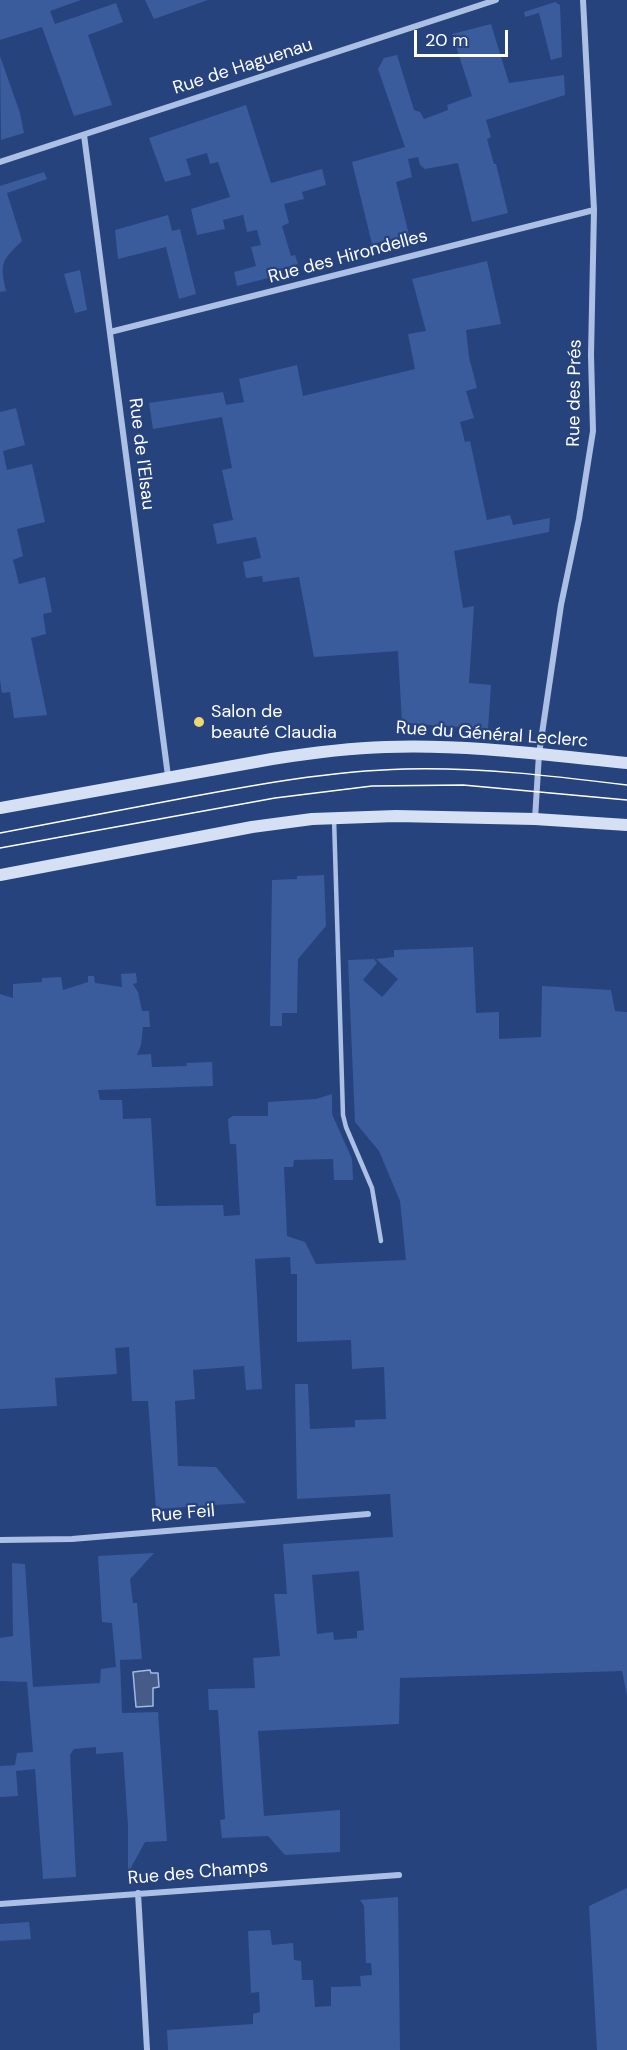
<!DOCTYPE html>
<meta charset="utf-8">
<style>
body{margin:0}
#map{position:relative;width:627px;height:2050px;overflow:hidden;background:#26437e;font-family:"DM Sans",sans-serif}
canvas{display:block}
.scale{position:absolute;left:414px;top:30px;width:94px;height:27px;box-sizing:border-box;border:3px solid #fff;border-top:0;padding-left:8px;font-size:18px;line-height:21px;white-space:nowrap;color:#fff;-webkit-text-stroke:4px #26437e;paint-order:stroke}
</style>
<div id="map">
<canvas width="627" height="2050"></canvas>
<div class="scale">20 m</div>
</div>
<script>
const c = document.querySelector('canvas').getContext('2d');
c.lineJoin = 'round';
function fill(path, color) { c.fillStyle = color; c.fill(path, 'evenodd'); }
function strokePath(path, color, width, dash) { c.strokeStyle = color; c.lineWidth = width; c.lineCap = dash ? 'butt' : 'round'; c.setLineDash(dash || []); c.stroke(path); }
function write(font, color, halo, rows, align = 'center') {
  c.font = font + ' "DM Sans",sans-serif'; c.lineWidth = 4.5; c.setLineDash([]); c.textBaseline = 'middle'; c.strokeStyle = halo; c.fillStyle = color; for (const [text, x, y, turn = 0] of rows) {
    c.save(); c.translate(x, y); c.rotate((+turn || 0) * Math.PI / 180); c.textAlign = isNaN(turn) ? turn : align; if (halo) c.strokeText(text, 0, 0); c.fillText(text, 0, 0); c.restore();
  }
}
fill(new Path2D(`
 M0,0H81L50,11L55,24L116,3L123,22L88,35L112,105L74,116L42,27L0,40Z
 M145,0H208L154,19Z
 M555,2L560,5L562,57L551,60L539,13L525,17L524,12Z
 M491,24L509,83L564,75L565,95L486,120L491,137L487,139L494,164H496L508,213L472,222L458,163L425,169L420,165L418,157L408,159L412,177L396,182L409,235L372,244L352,162L405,147L378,69L384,58L397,55L414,110L420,112L424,119L448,110L447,105L472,96L452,34Z
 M0,56L20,113L24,133L1,140Z
 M246,105L271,183L322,169L326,185L302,192L304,199L284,204L289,223L282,226L291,256L295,255L298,264L277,270L280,275L237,286L234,272L256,266L251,247L261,245L257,230L247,232L243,215L223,220L225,229L197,235L191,209L230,197L218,162L210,164L207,153L186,159L191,175L165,182L149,138Z
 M44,172L47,179L7,193L22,241C1,261 0,263 6,291L0,292V186Z
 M168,215L172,231L180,229L196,294L179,299L166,247L118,259L115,230Z
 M487,261L501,324L466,330L469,357L477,388L466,391L474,418L460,422L465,442L470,441L487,520L510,515L513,525L550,518L549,532L454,551L463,608L474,606L469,683L491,685L488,729L402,723L398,651L314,657L299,577L263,582L262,576L246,578L243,562L261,558L256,537L217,544L213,524L233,520L222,470L232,468L222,417L153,429L149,403L223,392L226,405L244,402L239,379L297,365L303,396L415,369L408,334L426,331L412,279Z
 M80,270L87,310L75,313L64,274Z
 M16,408L25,445L3,451L7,470L32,464L45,522L17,529L23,556L13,560L19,584L45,577L52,612L43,614L46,634L31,638L47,715L14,718L10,692L2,693L0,680V412Z
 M324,875L326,926L298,959L297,1013H282V1026H270L272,880L297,879V876Z
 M473,947L476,1013L499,1012V1039L541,1037L542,986L611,990L615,1011L627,1012V1695L622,1671L400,1678L399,1724L258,1731L264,1816L340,1810V1852L285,1855L268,1836L222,1838L220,1820L225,1819L218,1710H209L208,1689L255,1688L253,1658L280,1656L274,1594H287L283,1544L393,1537L390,1494L297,1499L295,1384H308L310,1429L355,1427V1420L386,1419L384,1367L352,1369L351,1340L297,1342V1274H291L290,1257L255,1259L262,1389L246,1390L244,1366L193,1370L195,1399L175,1401L178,1466L216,1467L246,1503L156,1509L148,1401H132L129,1347L115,1348L117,1374L55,1378L57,1406L0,1409V994L13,998V984L42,982V978L61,977L63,990L88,982V976H94L95,983L122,987L121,974L136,973L137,983L133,984L138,992L142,1011H149L150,1027H143L141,1045L137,1055L151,1054L152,1067L187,1066L186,1063L212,1062L213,1086L98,1090L100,1100H122L123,1119L151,1118L156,1206L223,1205L224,1216L240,1215L236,1144H230L228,1119L233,1116H268V1102L316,1099L332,1094V1114L352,1159L353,1180H334L333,1159L294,1160L293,1167H284L287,1236L305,1242L316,1264L406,1260L400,1201L379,1151L355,1122L348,960L374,959L377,963L363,980L382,997L398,979L376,959L394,957V950ZM359,1571L364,1630L357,1631V1638L334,1640L333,1632L317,1634L312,1575Z
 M154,1553L130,1579L133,1603H137L142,1659L120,1660L122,1713L158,1712L167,1841L145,1842L128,1873V1826L123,1752L96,1754V1747L74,1749L70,1755L76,1877L43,1879L35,1769L16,1771L18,1796L0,1797V1766L15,1765L17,1753L33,1752L27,1682L0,1681V1638L13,1636L12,1563L25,1564L33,1687L100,1683L101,1669L116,1667L112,1623L102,1622L98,1556Z
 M627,1888V2050H597L589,1906Z
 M398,1897L400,2050H168L167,2030L253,2024V2014L260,2012L259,1992L251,1993L248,1931L270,1930L272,1945L293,1943L294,1960L301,1961L302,1980H313L315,2007L331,2006V1987L361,1986L360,1976L372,1975L371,1963H366L364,1906L360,1900Z
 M29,1922L31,1939L0,1941V1924Z`), '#3a5b9c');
const water = new Path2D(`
 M150,1670L151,1673H158L159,1687L153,1688V1706L136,1707L133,1672Z`);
fill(water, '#465b87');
strokePath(water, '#a0b9e6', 1.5);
strokePath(new Path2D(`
 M334,818L343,1115L346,1127L372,1188L381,1241`), '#acc0e5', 4.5);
strokePath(new Path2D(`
 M84,135L168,776
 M0,162L496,0
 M110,332L594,210
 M535,819L539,754L561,605L579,519L593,431L591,355L594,210L583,0
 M0,1540L72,1539L368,1514
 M138,1893L147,2050
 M0,1904L399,1875`), '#acc0e5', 6);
strokePath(new Path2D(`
 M0,808L272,759C310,753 348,748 386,747C466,744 547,755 627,763
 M0,875L252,827L312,819L396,816L535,819L627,825`), '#d5e0f5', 12);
strokePath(new Path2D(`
 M0,833C60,822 119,810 179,799C254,785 329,771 405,769C479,767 553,776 627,785
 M0,848L275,798L372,786L463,785L627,800`), '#fff', 1.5);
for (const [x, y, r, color] of [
 [199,722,6,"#eed771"]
]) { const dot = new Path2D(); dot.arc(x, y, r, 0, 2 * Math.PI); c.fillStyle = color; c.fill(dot); strokePath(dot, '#26437e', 2); }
write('18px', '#fff', '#26437e', [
 ["Rue de Haguenau",243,67,-18],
 ["Rue des Hirondelles",348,257,-15],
 ["Rue des Prés",575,393,-89],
 ["Rue de l'Elsau",141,454,83],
 ["Rue du Général Leclerc",492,735,4],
 ["Rue Feil",183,1514,-5],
 ["Rue des Champs",198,1873,-5]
]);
write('18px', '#fff', '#26437e', [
 ["Salon de",211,712],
 ["beauté Claudia",211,733]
], 'left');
</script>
